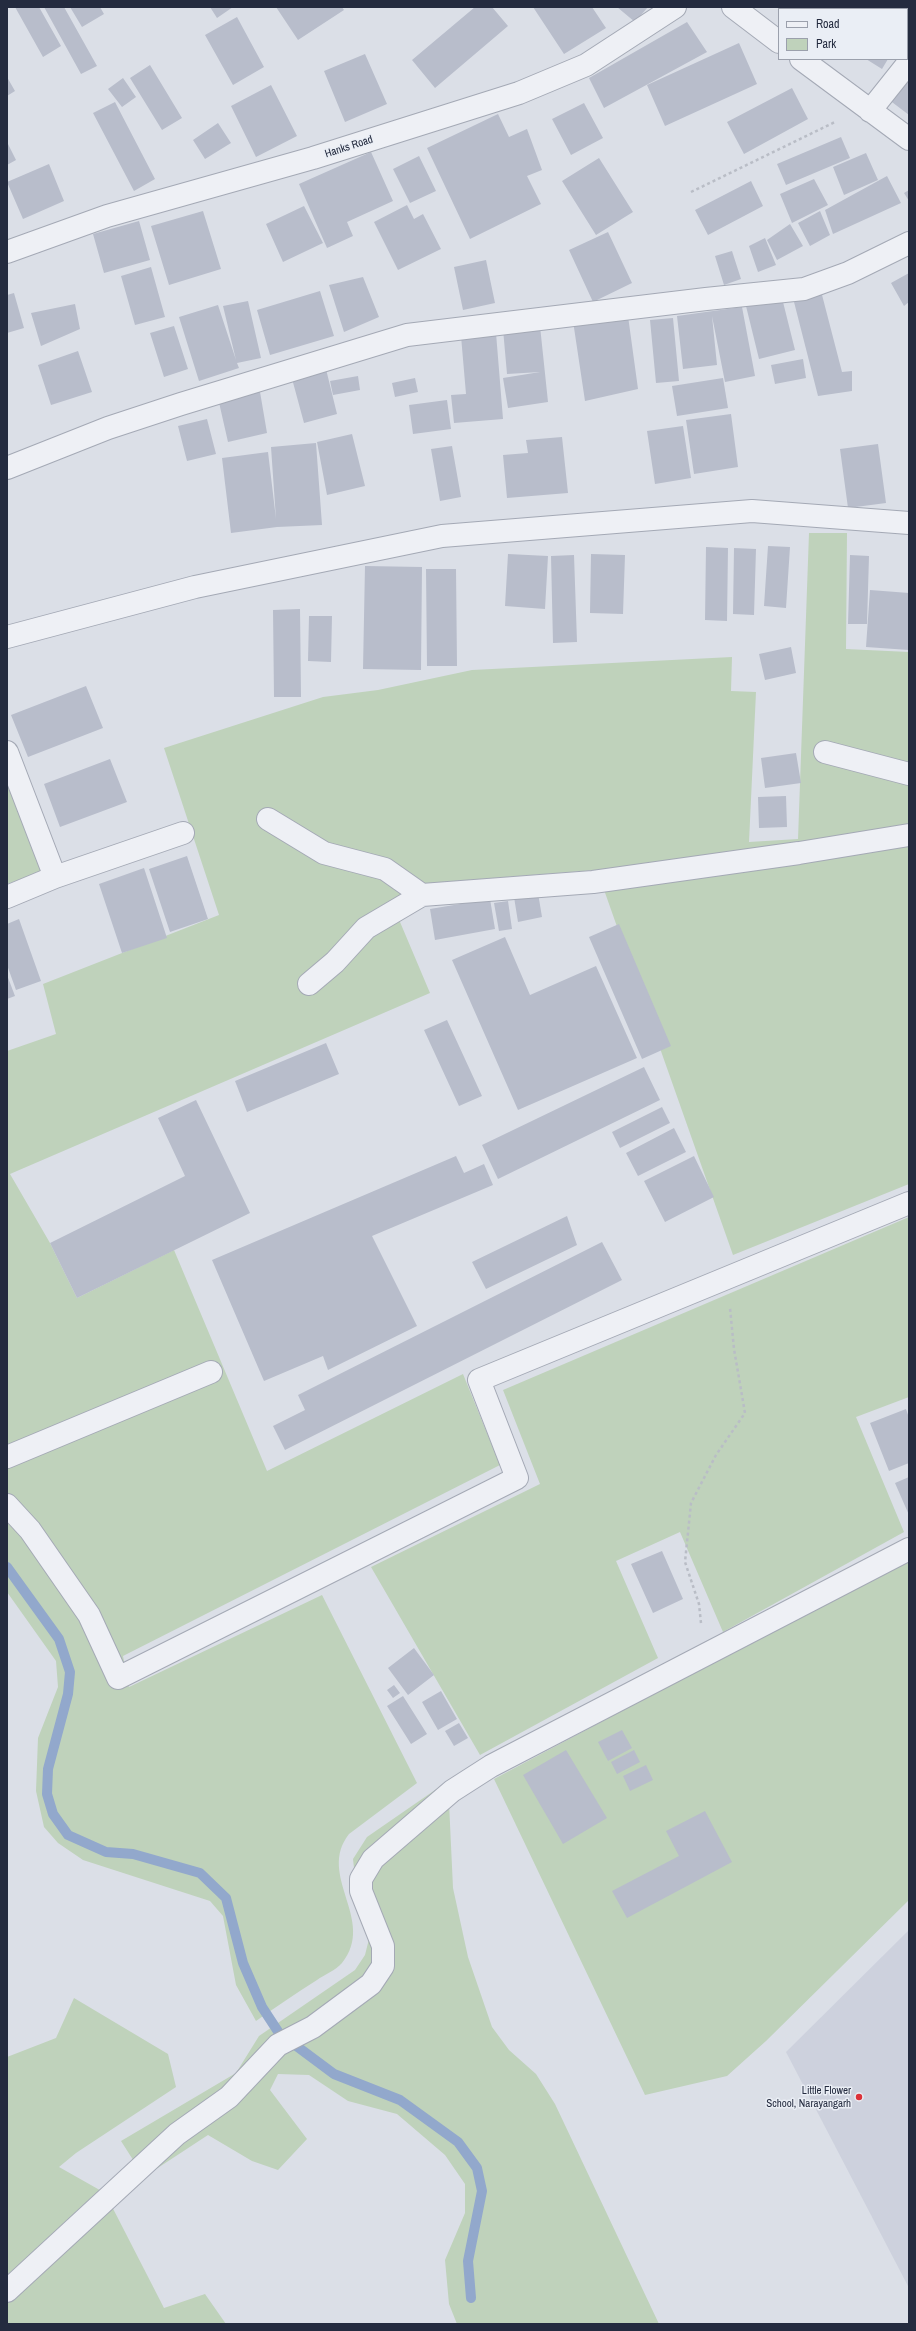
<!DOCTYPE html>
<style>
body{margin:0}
#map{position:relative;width:916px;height:2331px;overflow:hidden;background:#dbdfe7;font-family:"Archivo Narrow",sans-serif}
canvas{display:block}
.frame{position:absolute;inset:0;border:8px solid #242b3f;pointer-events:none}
.legend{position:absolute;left:778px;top:8px;width:130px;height:52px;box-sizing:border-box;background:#eaeef5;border:1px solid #9ba0ac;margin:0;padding:5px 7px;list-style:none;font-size:12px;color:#242b3f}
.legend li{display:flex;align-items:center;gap:8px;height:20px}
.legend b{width:20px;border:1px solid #9ba0ac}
</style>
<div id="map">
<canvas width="916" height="2331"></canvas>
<div class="frame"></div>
<ul class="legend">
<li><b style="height:5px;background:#eef0f5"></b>Road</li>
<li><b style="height:11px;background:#bfd2bb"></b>Park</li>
</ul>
</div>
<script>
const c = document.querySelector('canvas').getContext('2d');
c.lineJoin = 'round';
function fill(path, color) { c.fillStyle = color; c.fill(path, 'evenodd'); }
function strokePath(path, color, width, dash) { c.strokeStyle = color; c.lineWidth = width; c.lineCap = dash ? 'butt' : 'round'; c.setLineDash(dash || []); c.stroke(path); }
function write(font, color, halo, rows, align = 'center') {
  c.font = font + ' "Archivo Narrow",sans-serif'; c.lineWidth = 3; c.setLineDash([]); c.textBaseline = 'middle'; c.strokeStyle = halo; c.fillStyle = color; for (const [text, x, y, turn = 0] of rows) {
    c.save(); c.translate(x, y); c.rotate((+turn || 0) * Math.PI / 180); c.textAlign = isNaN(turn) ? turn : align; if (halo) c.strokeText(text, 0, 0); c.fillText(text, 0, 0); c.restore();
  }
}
fill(new Path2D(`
 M909,1930V2288L786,2052Z`), '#cdd1dd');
fill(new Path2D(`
 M809,533H847L846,649L909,652V1184L733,1255L597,870L417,884L392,903L430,993L10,1174L50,1243L77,1298L174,1250L267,1471L463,1374L500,1465L123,1656L129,1687L322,1595L417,1783L349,1834C316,1876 377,1920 342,1963C336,1970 324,1975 317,1980C296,1993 276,2007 256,2021L236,1985L223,1916L210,1901L83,1860L58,1843L44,1827L36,1791L38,1738L58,1687L56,1661L7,1592V1051L56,1034L43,984L219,915L164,748L323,697L378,690L472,670L732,657L731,691L756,692L749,842L798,839Z
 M7,776L44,871L7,884Z
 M909,1217V1397L856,1417L904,1532L723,1632L680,1532L616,1561L658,1658L480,1755L371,1567L540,1484L503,1390Z
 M909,1558V1900L766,2041L727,2076L645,2095L494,1779Z
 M448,1781L453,1888L468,1957L492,2027L509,2050L536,2074L555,2104L659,2324H457L449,2304L445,2260L465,2213V2184L445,2155L397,2114L348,2101L309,2075L278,2074L270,2090L307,2139L278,2170L252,2161L208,2135L144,2177L121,2141L236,2073L259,2036L355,1970L365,1955L369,1939L356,1886L353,1859L367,1837Z
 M74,1998L168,2054L176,2087L76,2153L59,2167L105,2193L164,2308L205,2294L226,2324H7V2057L56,2038Z`), '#bfd2bb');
strokePath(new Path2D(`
 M7,1567L59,1639L70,1672L68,1694L48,1769L47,1794L53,1814L68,1835L106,1852L133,1854L200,1873L226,1898L243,1963L262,2007L279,2033L334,2074L400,2100L458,2142L477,2168L482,2191L468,2261L471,2298`), '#92a8cc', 10);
fill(new Path2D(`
 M15,7H39L61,46L43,57Z
 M44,7H64L97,66L81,74Z
 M70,7H100L104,14L82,27Z
 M210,7H233L217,18Z
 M276,7H342L344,10L298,40Z
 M475,7H492L508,26L435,88L412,60Z
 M533,7H592L606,28L564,54Z
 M617,7H648L635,22Z
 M803,7H829L827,9H807Z
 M862,7H909V26L907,30V9H861Z
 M237,17L264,67L233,85L205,35Z
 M687,22L707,52L604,108L589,78Z
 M739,43L757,84L665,126L647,85Z
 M365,54L387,104L345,122L324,71Z
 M866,59H888L882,69Z
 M909,64V115L884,96Z
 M150,65L182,118L162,130L130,78Z
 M7,77L15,91L7,96Z
 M123,78L136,97L122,107L108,89Z
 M271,85L297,136L256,157L231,106Z
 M792,88L808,119L744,154L727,122Z
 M115,102L155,179L134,191L93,113Z
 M584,103L603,138L571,155L552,119Z
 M498,114L509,137L527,129L542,170L527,176L541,204L470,239L427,148Z
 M218,123L231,143L205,159L193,140Z
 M841,137L850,158L786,185L777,164Z
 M7,142L16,160L7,165Z
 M371,152L393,201L347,222L353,236L327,248L299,184Z
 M866,153L878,180L844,195L833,167Z
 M419,156L436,191L410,203L393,169Z
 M599,158L633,212L596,235L562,181Z
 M49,164L64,201L23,219L7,182Z
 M887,176L901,203L833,234L825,210Z
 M814,179L828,205L792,223L780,194Z
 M751,181L763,206L708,235L695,210Z
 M909,190V201L904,193Z
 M407,205L414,219L423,214L441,249L398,270L374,222Z
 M304,206L323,243L283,262L266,224Z
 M203,211L221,269L169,285L151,226Z
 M820,211L830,235L810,246L798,223Z
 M139,221L150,260L104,273L93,234Z
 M790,224L803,246L777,260L767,240Z
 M608,232L632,283L593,302L569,250Z
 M765,238L776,265L758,272L749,246Z
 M732,251L741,279L724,285L715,256Z
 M486,260L495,303L463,310L454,267Z
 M151,267L165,317L135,325L121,276Z
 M909,273V302L904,306L891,283Z
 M363,277L379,317L344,332L329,285Z
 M320,291L334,336L270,355L257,310Z
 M821,291L842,372L852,371V391L818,396L793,298Z
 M14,293L24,328L7,333V295Z
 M782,298L795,350L759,359L746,306Z
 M248,301L261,358L237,363L239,368L199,381L179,317L218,305L236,360L223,306Z
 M75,304L80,329L41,346L31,313Z
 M742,307L755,376L725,382L712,316L717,365L683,369L677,316Z
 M628,316L638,389L585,401L573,321Z
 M673,318L679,381L656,383L650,320Z
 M174,326L188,369L164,377L150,333Z
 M540,326L548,402L508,408L503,378L540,372L507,374L503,329Z
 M496,333L503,419L454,423L451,395L466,394L461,336Z
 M78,351L92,392L51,405L38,365Z
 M803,359L806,378L775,384L771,365Z
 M325,365L337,414L304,423L291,375Z
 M358,376L360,390L333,395L330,381Z
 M415,378L418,392L395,397L392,383Z
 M723,378L728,408L677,416L672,386Z
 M259,386L267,433L228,442L218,398Z
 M447,400L451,429L413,434L409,405Z
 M731,414L738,467L694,474L686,420Z
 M207,419L216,454L187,461L178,426Z
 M683,426L691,478L655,484L647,431Z
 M352,434L365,486L327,495L317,442Z
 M562,437L568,493L507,498L503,455L528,453L526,440Z
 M316,443L322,525L277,527L231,533L222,458L268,452L276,519L271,447Z
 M878,444L886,503L848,508L840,449Z
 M452,446L461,497L440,501L431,449Z
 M768,546L790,547L786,608L764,606Z
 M706,547L728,548L727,621L705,620Z
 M734,548L756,549L754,615L733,614Z
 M508,554L548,556L545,609L505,606Z
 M591,554L625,555L623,614L590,613Z
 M574,555L577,642L553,643L551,556Z
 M850,555L869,556L867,624H848Z
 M365,566L422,567L421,670L363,669Z
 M426,569H456L457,666H427Z
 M870,590L909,593V650L866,647Z
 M300,609L301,697H274L273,610Z
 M309,616H332L331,662L308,661Z
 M791,647L796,673L765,680L759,654Z
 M86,686L103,728L28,757L11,715Z
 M796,753L801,783L765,788L761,758Z
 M110,759L127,802L60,827L44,784Z
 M786,796L787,827L759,828L758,797Z
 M187,856L208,919L170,932L149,869Z
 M144,868L167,938L122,953L99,884Z
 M538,893L542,917L518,922L514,897Z
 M490,899L495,929L435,940L430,909Z
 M508,901L512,929L499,931L494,903Z
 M19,919L41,981L16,990L7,965V924Z
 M619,924L671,1046L642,1059L589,937Z
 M505,937L530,995L596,966L637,1058L518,1110L452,960Z
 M7,975L15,996L7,999Z
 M447,1020L482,1096L459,1106L424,1030Z
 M326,1043L339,1074L247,1112L235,1081Z
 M644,1067L660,1100L498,1179L482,1145Z
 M196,1100L250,1213L77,1298L50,1243L185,1176L158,1118Z
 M662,1107L670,1123L620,1148L612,1132Z
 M674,1128L686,1152L638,1176L626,1153Z
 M456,1156L464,1173L484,1164L493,1185L372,1236L417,1326L328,1370L323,1356L264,1381L212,1260Z
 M694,1156L714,1197L665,1222L644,1181Z
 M567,1216L577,1245L486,1289L472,1262Z
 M602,1242L622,1280L285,1450L273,1426L305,1410L298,1395Z
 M906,1409L909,1418V1463L889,1471L870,1423Z
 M909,1477V1515L895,1483Z
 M662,1551L683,1599L653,1613L631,1564Z
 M414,1648L434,1675L408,1695L388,1668Z
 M394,1685L400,1693L393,1698L387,1690Z
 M441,1691L457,1719L438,1730L422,1702Z
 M403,1696L427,1734L411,1744L387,1706Z
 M459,1723L468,1738L454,1746L445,1731Z
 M622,1730L632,1748L608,1761L598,1742Z
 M566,1750L607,1818L563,1844L523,1775Z
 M634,1750L640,1762L617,1774L611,1762Z
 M646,1765L653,1780L630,1791L623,1776Z
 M705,1811L732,1862L627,1918L612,1891L679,1856L666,1831Z`), '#b8bdcb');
const minor = new Path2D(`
 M733,7L779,42
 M801,59L909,139
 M870,111L909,62
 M7,252L107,216L313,158L519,93L586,65L675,7
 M7,468L108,428L181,404L407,335L706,299L804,289L848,273L909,243
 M7,637L195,587L442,536L752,511L909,523
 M7,752L55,877L7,897
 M825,752L909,774
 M268,819L324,853L385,869L422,895L593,882L799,853L909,835
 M55,877L183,833
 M309,984L335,962L366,928L422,895
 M7,1457L211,1372
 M7,1505L30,1530L89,1615L118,1678L517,1478L479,1380L909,1203
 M7,2291L177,2134L229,2097L278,2045L313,2027L371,1984L383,1966V1946L361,1891V1879L373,1859L452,1791L491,1766L909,1549`);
strokePath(minor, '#a4a9b5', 24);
strokePath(new Path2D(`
 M691,192L835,122
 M701,1623L699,1604L685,1562L691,1503L716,1455L745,1413L734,1349L730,1308`), '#b9bdc6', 2.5, [3, 3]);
strokePath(minor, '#eef0f5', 22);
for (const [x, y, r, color] of [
 [859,2097,4,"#dc3139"]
]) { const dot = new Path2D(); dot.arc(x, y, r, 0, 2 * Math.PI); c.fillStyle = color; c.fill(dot); strokePath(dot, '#eaeef5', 1.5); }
write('11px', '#242b3f', '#eaeef5', [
 ["Hanks Road",349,147,-18]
]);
write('11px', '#242b3f', '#eaeef5', [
 ["Little Flower",851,2091],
 ["School, Narayangarh",851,2104]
], 'right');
</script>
